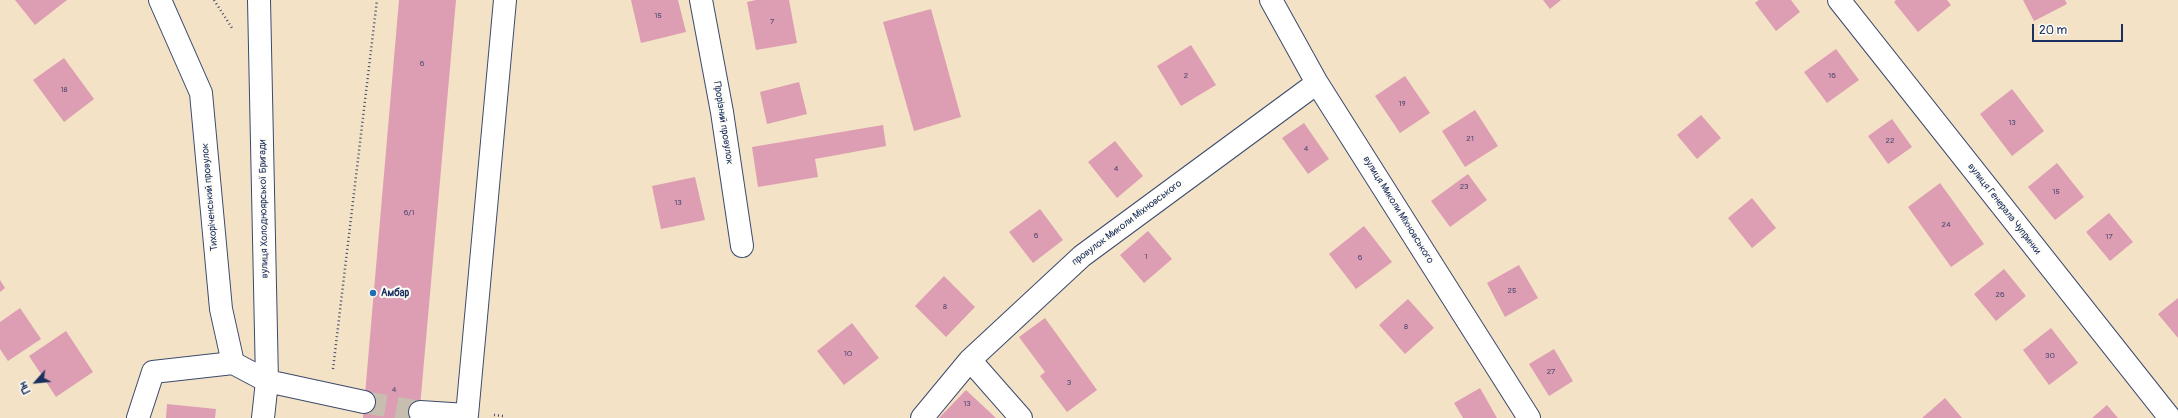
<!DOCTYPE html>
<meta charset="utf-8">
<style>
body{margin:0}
#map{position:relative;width:2178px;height:418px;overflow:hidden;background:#f3e2c5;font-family:Pangolin,sans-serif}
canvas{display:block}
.north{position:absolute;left:16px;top:362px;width:40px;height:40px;-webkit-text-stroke:3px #fdfcf7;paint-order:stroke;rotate:243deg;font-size:11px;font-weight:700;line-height:16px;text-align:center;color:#1b2f5e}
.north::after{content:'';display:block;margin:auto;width:14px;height:18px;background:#1b2f5e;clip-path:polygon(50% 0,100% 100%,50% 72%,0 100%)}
.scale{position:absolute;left:2032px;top:24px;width:91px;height:18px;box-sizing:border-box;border:2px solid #1b2f5e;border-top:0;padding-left:5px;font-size:12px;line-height:14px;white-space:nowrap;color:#1b2f5e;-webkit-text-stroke:3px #fdfcf7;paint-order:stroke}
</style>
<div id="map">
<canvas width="2178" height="418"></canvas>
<div class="north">Пн</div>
<div class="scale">20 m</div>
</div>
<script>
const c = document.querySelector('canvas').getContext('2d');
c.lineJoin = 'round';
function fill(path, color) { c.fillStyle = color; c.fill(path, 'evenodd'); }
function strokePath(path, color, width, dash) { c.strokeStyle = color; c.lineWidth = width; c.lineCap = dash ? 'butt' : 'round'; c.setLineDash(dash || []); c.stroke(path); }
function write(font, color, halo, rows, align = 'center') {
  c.font = font + ' Pangolin,sans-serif'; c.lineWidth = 4; c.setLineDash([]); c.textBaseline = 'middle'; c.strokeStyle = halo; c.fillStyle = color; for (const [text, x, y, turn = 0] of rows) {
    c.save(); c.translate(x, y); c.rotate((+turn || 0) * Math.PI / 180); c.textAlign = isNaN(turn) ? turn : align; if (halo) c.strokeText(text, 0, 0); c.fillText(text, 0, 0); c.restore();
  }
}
fill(new Path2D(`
 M15,0H67L35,25Z
 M399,0H456L419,418H363Z
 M631,0H678L686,32L641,43Z
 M756,0H789L797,43L756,50L747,2Z
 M1543,0H1561L1550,9Z
 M1759,0H1791L1800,12L1776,31L1755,3Z
 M1896,0H1947L1951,5L1918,32L1894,2Z
 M2023,0H2065L2067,4L2034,21Z
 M931,9L961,117L914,131L883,22Z
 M1191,45L1216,85L1181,106L1157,66Z
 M1836,49L1859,80L1827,103L1804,72Z
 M64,58L94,99L64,122L33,80Z
 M1405,76L1430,113L1400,133L1375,96Z
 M799,82L807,114L767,124L760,92Z
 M2012,89L2044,131L2012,156L1980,114Z
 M1475,110L1498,146L1465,167L1442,131Z
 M1701,115L1721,138L1697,159L1677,135Z
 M1892,119L1912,147L1888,164L1868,136Z
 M1304,123L1329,159L1308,174L1282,138Z
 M883,125L886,146L815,159L818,177L758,187L752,147Z
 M1115,141L1143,176L1117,198L1088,162Z
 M2057,163L2084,197L2055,220L2028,187Z
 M1468,174L1487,200L1450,227L1431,201Z
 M695,177L705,220L661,229L652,186Z
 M1940,183L1984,244L1951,267L1908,207Z
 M1752,198L1776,228L1752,248L1728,218Z
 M1040,209L1063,240L1033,263L1009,232Z
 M2109,213L2133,242L2110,261L2086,232Z
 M1364,226L1392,262L1356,289L1329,254Z
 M1148,231L1172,259L1144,283L1120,255Z
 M1519,265L1538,298L1505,317L1487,283Z
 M2004,269L2026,296L1996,321L1974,294Z
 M944,276L975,307L946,337L915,306Z
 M0,280L5,288L0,292Z
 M2178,298V338L2158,314Z
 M1408,299L1434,328L1405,354L1379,325Z
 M20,308L41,339L8,361L0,349V322Z
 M1045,318L1097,390L1067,412L1040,376L1045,372L1019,337Z
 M852,323L879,358L844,385L817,351Z
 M2051,328L2078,363L2049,385L2023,350Z
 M66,331L93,372L56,397L29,356Z
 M1554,349L1573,381L1549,396L1529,364Z
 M1480,388L1497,418H1463L1454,403Z
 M966,390L996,418H939Z
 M1945,398L1962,418H1922Z
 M167,404L216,409L215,418H166Z
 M2107,405L2118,418H2092Z`), '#dd9db3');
strokePath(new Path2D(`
 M364,402L420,412`), '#c8beb0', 22, [22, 11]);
const minor = new Path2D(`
 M160,0L201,93L221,309L233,363L267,381L364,402
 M259,0L267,381L263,418
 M701,0L722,112L742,246
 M1271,0L1317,83L1529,418
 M1839,0L2170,418
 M970,360L1021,418
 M420,412L467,415L505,0
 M138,418L153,372L233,363
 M922,418L970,360L1082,256L1317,83`);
strokePath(minor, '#3b4a6d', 24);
strokePath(new Path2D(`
 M214,0L232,28
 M333,369L377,0
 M494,415L503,416L504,418`), '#3b4a6d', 2.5, [1, 3]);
strokePath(minor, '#fff', 22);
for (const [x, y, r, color] of [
 [373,293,4,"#1f6fb2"]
]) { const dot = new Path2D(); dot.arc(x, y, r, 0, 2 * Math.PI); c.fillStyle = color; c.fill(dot); strokePath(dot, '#fdfcf7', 1.5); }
write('8px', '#4c4a73', null, [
 ["15",658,16],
 ["7",772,22],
 ["6",422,64],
 ["2",1186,76],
 ["16",1832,76],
 ["18",64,90],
 ["19",1402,104],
 ["13",2012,123],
 ["21",1470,139],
 ["22",1890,141],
 ["4",1306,149],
 ["4",1116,169],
 ["23",1464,187],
 ["15",2056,192],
 ["13",678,203],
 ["6/1",409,213],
 ["24",1946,225],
 ["6",1036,236],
 ["17",2109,237],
 ["1",1146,257],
 ["6",1360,258],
 ["25",1512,291],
 ["26",2000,295],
 ["8",945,307],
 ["8",1406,327],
 ["10",848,354],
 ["30",2050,356],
 ["27",1551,372],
 ["3",1069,383],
 ["4",394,390],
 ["13",967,404]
]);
write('10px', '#1b2f5e', '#fdfcf7', [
 ["Прорізний провулок",723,123,81],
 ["Тихоріченський провулок",210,197,-95],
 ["вулиця Холодноярської Бригади",264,209,-91],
 ["вулиця Генерала Чупринки",2004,209,52],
 ["вулиця Миколи Міхновського",1398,210,58],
 ["провулок Миколи Міхновського",1127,223,-37]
]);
write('bold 10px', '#1b2f5e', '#fdfcf7', [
 ["Амбар",381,293]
], 'left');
</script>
